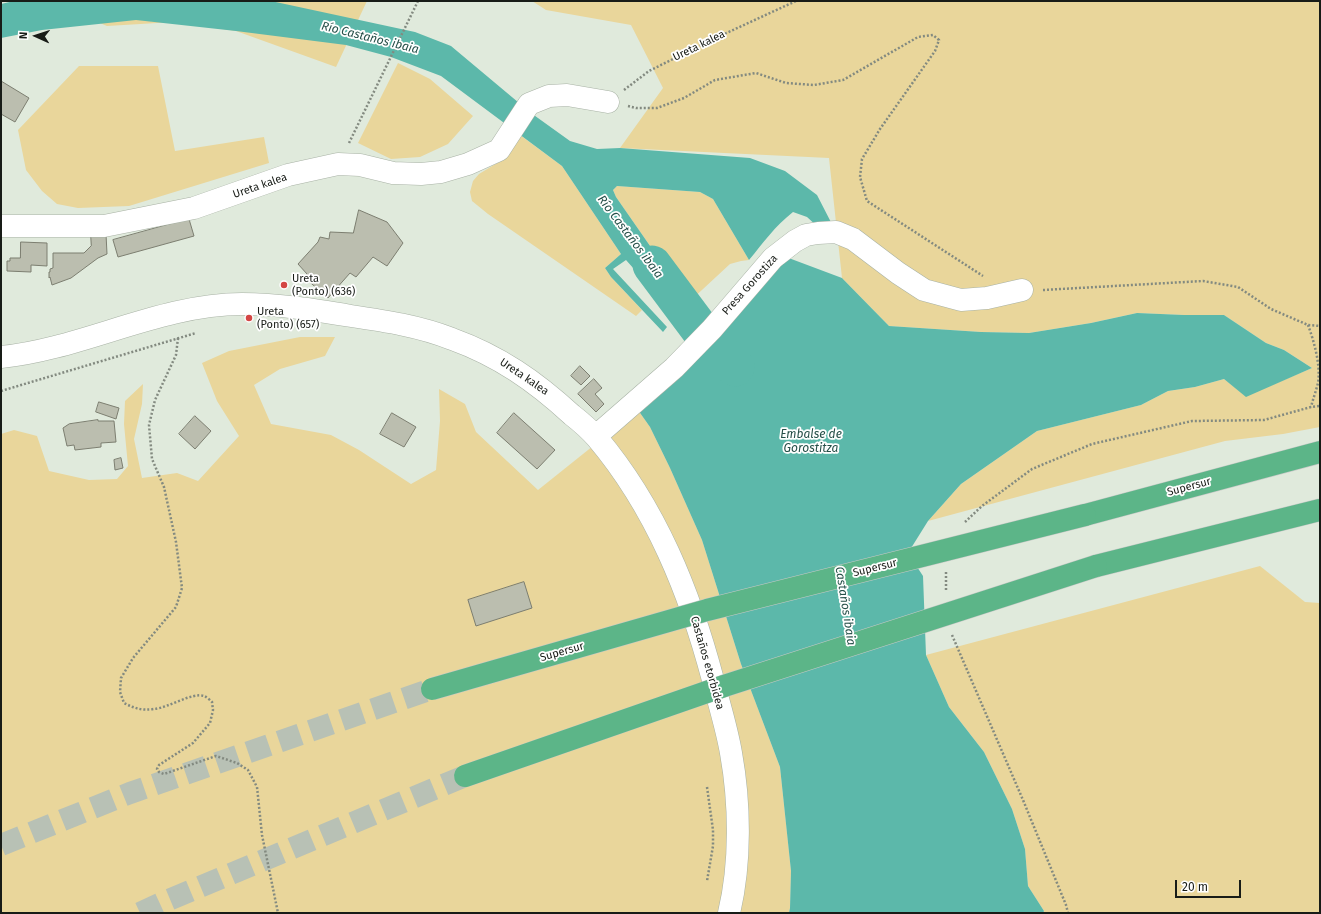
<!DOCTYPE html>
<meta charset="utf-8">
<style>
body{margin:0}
#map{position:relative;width:1321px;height:914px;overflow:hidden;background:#e0eadc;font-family:"Fira Sans",sans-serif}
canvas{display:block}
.frame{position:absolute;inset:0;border:2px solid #181c17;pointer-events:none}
.north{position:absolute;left:16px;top:16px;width:40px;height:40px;-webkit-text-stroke:3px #fff;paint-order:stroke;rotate:273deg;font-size:11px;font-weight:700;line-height:16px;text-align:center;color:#181c17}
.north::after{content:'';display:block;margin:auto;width:14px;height:18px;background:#181c17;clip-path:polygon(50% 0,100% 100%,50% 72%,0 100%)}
.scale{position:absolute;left:1175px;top:880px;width:66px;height:18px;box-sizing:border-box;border:2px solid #181c17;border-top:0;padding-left:5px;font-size:12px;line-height:14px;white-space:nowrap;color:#181c17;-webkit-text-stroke:3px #fff;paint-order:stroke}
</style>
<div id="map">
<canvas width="1321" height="914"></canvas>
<div class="frame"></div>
<div class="north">N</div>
<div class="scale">20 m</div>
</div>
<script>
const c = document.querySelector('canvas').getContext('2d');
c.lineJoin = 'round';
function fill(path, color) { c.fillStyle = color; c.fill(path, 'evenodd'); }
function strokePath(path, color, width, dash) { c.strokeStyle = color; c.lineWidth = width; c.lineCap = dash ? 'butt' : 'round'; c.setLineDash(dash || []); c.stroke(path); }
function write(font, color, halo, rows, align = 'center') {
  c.font = font + ' "Fira Sans",sans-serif'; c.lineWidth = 3.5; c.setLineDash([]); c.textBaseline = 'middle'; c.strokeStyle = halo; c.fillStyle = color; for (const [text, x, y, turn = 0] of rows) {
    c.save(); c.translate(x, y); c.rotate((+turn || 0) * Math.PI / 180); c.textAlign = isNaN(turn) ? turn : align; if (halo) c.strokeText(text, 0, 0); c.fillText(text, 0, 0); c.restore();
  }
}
fill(new Path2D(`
 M47,1H367L336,67L236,31L174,22L107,26Z
 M532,1H1320V427L1283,434L1225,441L928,521L961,484L1037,431L1141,405L1168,391L1195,387L1224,379L1246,396L1312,368L1284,350L1266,343L1224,315H1184L1137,313L1091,323L1029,333L981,332L889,326L842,278L829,158L620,148L663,88L631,25L546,10Z
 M398,63L430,79L473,116L448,144L420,157L391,159L358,143Z
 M79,66H158L175,151L264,137L269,163L129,206L78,208L57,204L42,191L26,170L18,130Z
 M520,135L562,166L621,254L605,268L611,277L642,310L636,316L488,214L472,201L470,192L473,181L479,174L507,157Z
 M617,186L700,192L713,199L749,260L741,261L730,264L689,302L616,197L613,190Z
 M300,337H335L325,356L280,369L254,385L271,424L331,435L359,450L411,484L436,470L440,421L439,389L465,404L476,432L538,490L638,410L650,427L670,468L702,540L741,664L780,767L791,871L790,908L789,913H1V434L14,430L37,436L49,471L89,480L117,479L128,466L124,424L125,401L143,384L142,404L134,439L142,478L177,473L198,481L239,436L217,401L202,363L229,351Z
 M1260,566L1305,602L1320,603V913H1043L1044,911L1028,886L1025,849L1012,809L984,752L949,707L926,655Z`), '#e9d69b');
fill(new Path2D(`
 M14,1H271L415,32L451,46L531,113L570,141L597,149L620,148L750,158L785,171L817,195L836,232L818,227L807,217L793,212C775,226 763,243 749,260L713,199L700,192L617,186L613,190L616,197L689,302L676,316L626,260L613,269L667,327L663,332L611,277L605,268L621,254L562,166L441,76L391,57L346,45L236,31L136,20L42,30L1,38V4Z
 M786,257L842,278L889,326L981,332L1029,333L1091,323L1137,313L1184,315H1224L1266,343L1284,350L1312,368L1246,397L1224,379L1195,387L1168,391L1141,405L1037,431L961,484L928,521L908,553L923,576L926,655L949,707L984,752L1012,809L1025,849L1028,886L1044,911L1043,913H789L790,908L791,871L780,767L741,664L702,540L670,468L650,427L638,410Z`), '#5cb8aa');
strokePath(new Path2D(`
 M652,265L711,344L735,367`), '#5cb8aa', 39);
const building = new Path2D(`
 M1,81L29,98L15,122L1,114Z
 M359,210L387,222L403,243L387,266L373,257L356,277L350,273L328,298L305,278L307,274L298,264L318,242L320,237L329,239L330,232L353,233Z
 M189,219L194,236L118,257L113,240Z
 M91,234H106L107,254L98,258L71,278L52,285L50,277L49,278V272H50V269L53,268V253H84L91,246Z
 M21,242L47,243V266L31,265V272L7,271V261H10V258H20Z
 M580,366L590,376L581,385L571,376Z
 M594,379L602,388L595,394L604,404L596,412L578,394Z
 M99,402L119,408L116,419L96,412Z
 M392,413L416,427L404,447L380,434Z
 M514,413L555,450L537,469L497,433Z
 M195,416L211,431L195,449L179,434Z
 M98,420V421H114L116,442L101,443V447L75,450L74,445L67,446L63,428L69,424Z
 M121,458L123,468L115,470L114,460Z
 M524,582L532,608L476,626L468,600Z`);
fill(building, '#bbbeaf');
strokePath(building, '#7c7e70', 1);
strokePath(new Path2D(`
 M1,845L130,793L432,689
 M140,913L166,901L465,776`), '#b8c1b5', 22, [22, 11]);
const minor = new Path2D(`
 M1,226H104L194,208L288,175L338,164L360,165L393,173L421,174L441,172L468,164L499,150L529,104L549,96L567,95L608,102
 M1,357C82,349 160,304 242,304C279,304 315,310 351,316C385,321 419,326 452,339C499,356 535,381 572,415C581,422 590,430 597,438C656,508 690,593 713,680C719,704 727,729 731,753C740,803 741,863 729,913
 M596,436L674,368L712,329L773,258L795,241L806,235L818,233L836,232L853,239L898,273L924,290L961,300L987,298L1022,290`);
const highway = new Path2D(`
 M1085,515L1320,452
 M1096,566L1320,510`);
strokePath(minor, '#a8b2a5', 23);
strokePath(highway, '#c8c9c7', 23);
strokePath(new Path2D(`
 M624,90L649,71L707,42L796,1
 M628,106L636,108H657L684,98L715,80L756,73L786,83L814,85L843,80L918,37L933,35L939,40L935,51L880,129L862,159L860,177L867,201L983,276
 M349,143L418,1
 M1043,290L1203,281L1238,287L1271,309L1308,325L1320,326
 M1308,325C1314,341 1321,366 1318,383C1316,391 1313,399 1311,407
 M178,338L176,355L155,400L149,425L152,459L164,487L176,542L182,588L176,607L133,658L121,678L120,692L124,703C134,708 142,711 154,709C168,708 192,692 204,696C207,697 210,700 212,702L213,710L210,723L193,743L159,765L157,769L159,772L164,774L216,756L237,763L248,770L257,787L262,835L278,913
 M1,391L196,333
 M965,522L982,506L1032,469L1092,444L1192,421L1264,420L1311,407L1320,406
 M946,572V591
 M952,635L1023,800L1066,905L1068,913
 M707,787L713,830V846L707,881`), '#838a80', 2.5, [2, 2]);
strokePath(minor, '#fff', 22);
strokePath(highway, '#5cb588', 22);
const highwayBridge = new Path2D(`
 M432,689L707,610L1085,515
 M465,776L724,686L1096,566`);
strokePath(highwayBridge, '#c8c9c7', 23, []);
strokePath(highwayBridge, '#5cb588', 22);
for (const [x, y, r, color] of [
 [284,285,4,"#d44544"],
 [249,318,4,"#d44544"]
]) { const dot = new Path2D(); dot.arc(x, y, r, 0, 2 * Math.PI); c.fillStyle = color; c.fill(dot); strokePath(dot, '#fff', 1.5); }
write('11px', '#181c17', '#fff', [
 ["Ureta kalea",699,46,-26],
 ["Ureta kalea",260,186,-19],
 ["Presa Gorostiza",750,285,-48],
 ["Ureta kalea",524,377,34],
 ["Supersur",1189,487,-15],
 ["Supersur",875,568,-14],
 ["Supersur",562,652,-16],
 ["Castaños etorbidea",707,663,74]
]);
write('11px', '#181c17', '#fff', [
 ["Ureta",292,279],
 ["(Ponto) (636)",292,292],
 ["Ureta",257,312],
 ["(Ponto) (657)",257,325]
], 'left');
write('italic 12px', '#254f48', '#fff', [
 ["Río Castaños ibaia",370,38,14],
 ["Río Castaños ibaia",630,237,53],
 ["Embalse de",811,435],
 ["Gorostitza",811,449],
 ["Castaños ibaia",845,606,81]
]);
</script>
